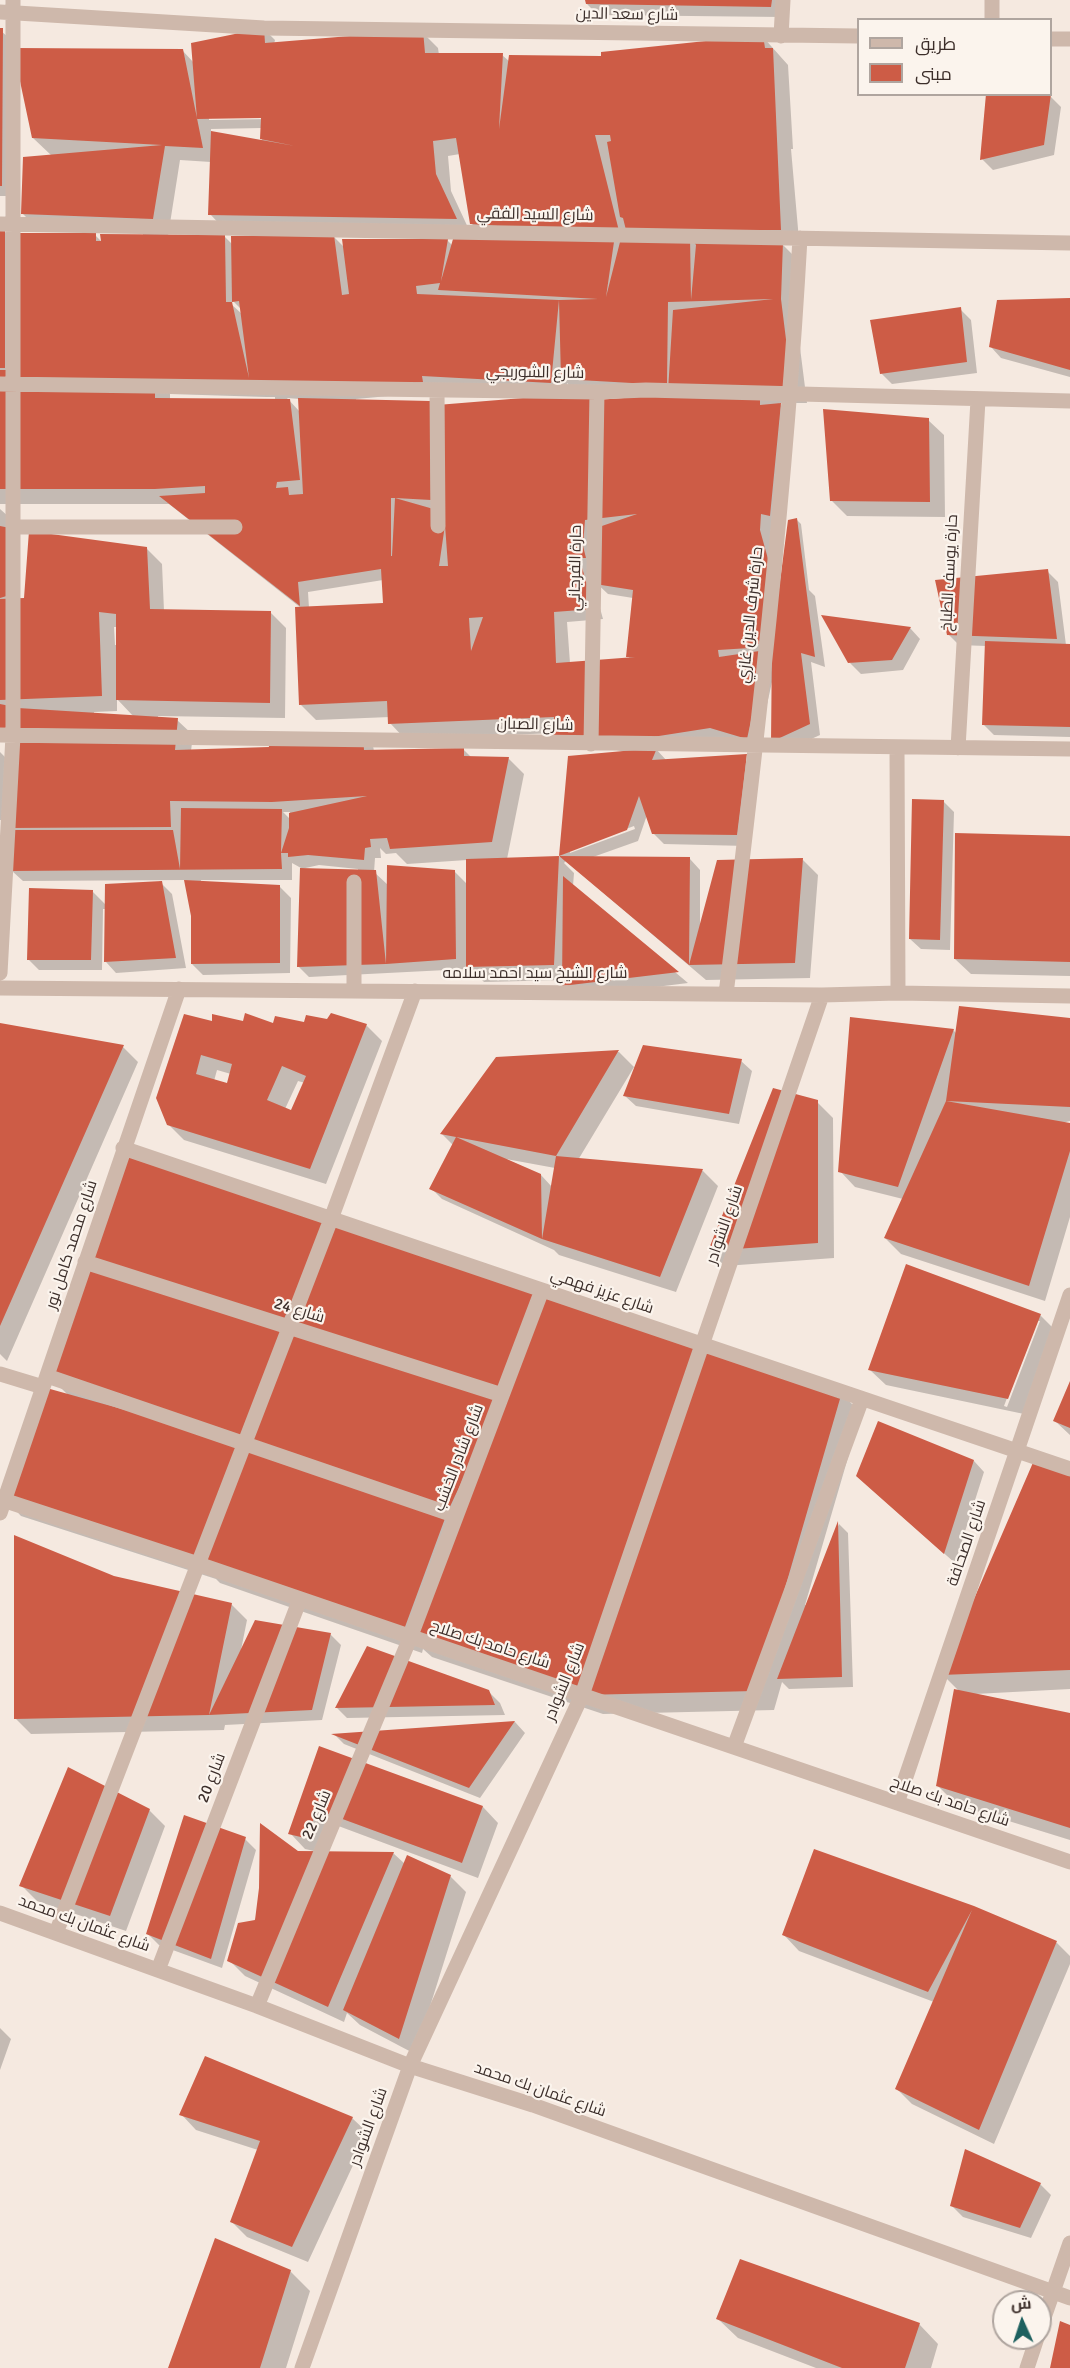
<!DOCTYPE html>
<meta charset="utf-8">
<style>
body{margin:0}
#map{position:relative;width:1070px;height:2368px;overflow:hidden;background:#f5e9e0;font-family:Signika,Cairo,sans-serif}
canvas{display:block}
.legend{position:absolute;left:857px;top:18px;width:195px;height:78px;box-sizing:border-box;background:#fbf4ed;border:2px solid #afa59f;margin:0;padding:8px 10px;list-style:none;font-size:18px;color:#3c2e2a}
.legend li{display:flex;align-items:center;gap:12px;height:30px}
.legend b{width:30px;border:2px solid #afa59f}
.north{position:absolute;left:992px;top:2290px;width:60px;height:60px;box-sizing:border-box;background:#fbf4ed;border:2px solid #afa59f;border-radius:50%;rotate:357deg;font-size:16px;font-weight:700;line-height:24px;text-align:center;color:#3c2e2a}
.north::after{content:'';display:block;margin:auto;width:21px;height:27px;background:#1d605f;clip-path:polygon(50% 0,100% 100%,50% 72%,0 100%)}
</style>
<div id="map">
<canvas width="1070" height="2368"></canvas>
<ul class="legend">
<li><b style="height:8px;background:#ceb8ab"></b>طريق</li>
<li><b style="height:16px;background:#cd5c46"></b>مبنى</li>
</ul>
<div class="north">ش</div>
</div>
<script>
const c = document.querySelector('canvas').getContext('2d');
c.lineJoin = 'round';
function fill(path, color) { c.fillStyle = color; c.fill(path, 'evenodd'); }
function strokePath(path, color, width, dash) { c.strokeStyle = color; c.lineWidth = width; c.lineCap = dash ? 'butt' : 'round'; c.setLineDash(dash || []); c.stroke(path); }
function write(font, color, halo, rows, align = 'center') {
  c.font = font + ' Signika,Cairo,sans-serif'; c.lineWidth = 4.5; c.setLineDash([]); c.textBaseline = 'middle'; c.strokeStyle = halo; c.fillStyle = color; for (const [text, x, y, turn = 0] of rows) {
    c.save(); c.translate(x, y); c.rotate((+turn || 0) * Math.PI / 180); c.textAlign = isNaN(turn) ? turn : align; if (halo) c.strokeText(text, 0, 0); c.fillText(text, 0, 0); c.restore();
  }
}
fill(new Path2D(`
 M587,0H784L782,17L598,15L587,4Z
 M264,29L275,40L274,44L422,32L438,48L439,55H502L510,62L603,57L763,37L788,65L793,149H791L799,240L782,244L793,255L796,316L807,403H779L785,410L774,557L782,584L796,519L801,524L809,590L815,596L825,667L811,662L820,735L783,752L773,741L772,682L757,749H656L667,761L746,756L747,846L664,844L653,833L647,815L638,841L593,857L690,859L700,870V927L803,860L818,875L810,978L706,980L566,861L564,863L574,873L573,886L688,983L575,997L564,980L484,982L466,964V969L309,977L298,966L301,868L292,863V880H201V883L280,887L291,898L290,973L203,975L192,964V915L186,880L23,881L12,871V828L18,742H0V509L9,517L20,600L146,548L162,564L164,611L270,612L286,628L285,718L158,716V718L177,720L193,735L191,751L373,746L374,751L463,749L472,758H508L524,774L507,859L560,857L569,757L624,752L555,733L405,739L390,723V717L316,720L300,704L301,608L169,504H0V231H4L20,246L95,235L102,242L143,236V233L38,229L22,213L52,156L33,138L19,71L13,196H0V30L18,46V50H182L194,63ZM269,116V119L209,120V117ZM262,128V142L211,133V129ZM460,154L471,223L482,234H471L451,191L448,156ZM180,160L211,162L210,214L225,230L456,234L453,246L447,240L344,247L334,237L233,245L224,236H168ZM233,301L242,310V314L231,304ZM567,383L579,395L566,396ZM433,392L539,398L439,407L356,401V399ZM170,394L266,397H275V400L170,399ZM598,395L631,399L603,401ZM287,398L300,399V412ZM592,579L608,594L633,598L628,656L630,659L570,663L567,622L603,619ZM383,580L385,605L309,608L308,592ZM114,627H118V645H115ZM117,699L134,717L94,714V712L117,711ZM283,812H290V819ZM634,826L635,829L570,853V850ZM380,848L386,854L396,853L407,864L467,860V884L454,871L388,885L374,872L375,858H381ZM319,865L358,869V871L301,869Z
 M1050,96L1061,107L1054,155L993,170L982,159Z
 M1070,299V377L1001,358L991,347Z
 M960,309L971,320L977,373L892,384L881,373Z
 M928,420L944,435L945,517L847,516L831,500Z
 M1047,571L1058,582L1066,645H1070V737L994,735L983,724L986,646L959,645L948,634Z
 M910,628L920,639L903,670L861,674L850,663Z
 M0,752L6,758L4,820H0Z
 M943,801L954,812L950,950L921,949L910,939Z
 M1070,837V976L971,974L955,959Z
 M159,881L172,894L186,968L116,973L106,962V909H103L102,970H39L28,959L93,892L106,905L159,883Z
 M1070,1020V1121L1062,1123L1070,1124V1217L1045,1301L901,1254L885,1238L903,1199L855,1187L840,1171L953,1030L957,1034Z
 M214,1023L366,1025L382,1041L326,1184L184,1140L168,1124ZM217,1070L231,1074L228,1085L214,1081ZM298,1081L305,1083L292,1112L285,1109Z
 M0,1024L123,1047L138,1062L7,1361L0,1354Z
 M619,1052L634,1067L578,1160L703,1171L718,1186L676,1292L559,1255L554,1250L442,1199L431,1188L453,1145L442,1134L497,1058ZM506,1159L555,1168L552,1187L541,1175Z
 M741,1061L752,1071L739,1124L636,1106L625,1096Z
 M817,1102L833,1118L834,1258L725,1266L709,1251Z
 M87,1262L841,1393L861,1413L805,1605H807L839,1524L848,1533L853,1687L789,1689L782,1682L774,1710L603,1714L432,1657L423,1649L422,1653L220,1583L216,1579L21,1516L6,1500L69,1396L49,1376Z
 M1040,1315L1056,1331L1024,1414L886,1385L870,1370ZM1036,1321H1040L1007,1407L1004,1406Z
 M1070,1385V1435L1055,1421Z
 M974,1461L984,1472L955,1563L869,1487Z
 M1070,1475V1689L975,1694L1070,1714V1840L957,1805L938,1786L960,1692L943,1675Z
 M231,1604L247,1620L241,1650L330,1634L341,1645L322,1720L225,1725L224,1730L31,1734L15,1718Z
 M368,1648L488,1691L500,1703L505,1715L347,1718L337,1708Z
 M515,1722L525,1733L480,1798L344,1744L335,1735Z
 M320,1748L483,1807L498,1823L478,1878L333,1824L321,1852L393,1853L405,1864L450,1876L466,1892L415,2054L360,2025L347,2013L344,2022L245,1976L229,1960L298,1852L314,1851L305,1849L290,1833Z
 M149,1810L165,1826L126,1931L37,1901L21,1885Z
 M245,1839L256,1850L222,1968L159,1945L148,1934Z
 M973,1907L1057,1943L1070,1956V1964L994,2144L912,2104L897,2089L934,2002L799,1951L784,1935Z
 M0,2028L11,2039L0,2070Z
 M181,2114L352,2118L368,2133L308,2262L247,2237L232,2222L258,2150L196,2130Z
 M966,2151L1040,2184L1051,2195L1031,2238L963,2217L952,2206Z
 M290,2271L310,2291L286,2368H170Z
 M718,2319L919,2324L938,2344L931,2368H816L738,2338Z`), '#0003');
fill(new Path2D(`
 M585,0H772L771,7L586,4Z
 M0,28H3L2,186H0Z
 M264,28L265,43L423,30L425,53H503L499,129L509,55L601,56V52L763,35L765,48H773L781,230H626L623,218L620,217L607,142L611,141L610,135H595L620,235L470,224L456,138L433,141L436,174L457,219L208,215L211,131L295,146L260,139L261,118L197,119L191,43Z
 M13,48L183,49L203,148L165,146L153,219L21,214L23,157L162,145L32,138Z
 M986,94H1051L1044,145L980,160Z
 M0,229H5V368H0Z
 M455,232L615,235L606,297L620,242L690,236L783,242L781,299L792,388L682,391L760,394V405L781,403L770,516L761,514L760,530L773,577L759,644L750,645V648L718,650L719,657L766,650L747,739L710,728L627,741L553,736L554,717L388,724L387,701L299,705L295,607L383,603L381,569L298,582L300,606L159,496L205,493V486L155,489H0V370H17L18,233H96V241H101L100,234L225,235L226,302H232L249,378L239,301L232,302L231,236L334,235L342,295L349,294L342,239H448L441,281ZM690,236L696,245L691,300ZM440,283L438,290L598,299L559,300L561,379L667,385L668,302L773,299L673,310L668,391L646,390L638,397L596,400L597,392L437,405L444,512L395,498L431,500L430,401L298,398L303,494L289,495L288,487L276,488L277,482L300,480L290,399L155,398V379L250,382L341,389L423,382L422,376L551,383L559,300L417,294L416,286ZM391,498H395L392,556H391ZM637,514L596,528L595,584L633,590L626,657H635L556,663L554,612L594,609L581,564L582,558H586L583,546L585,520ZM445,525L448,566H439ZM483,617L471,651L469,618Z
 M1070,298V370L989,347L997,300Z
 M961,307L967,362L880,374L870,320Z
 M823,409L929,418L930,502L830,501Z
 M797,518L815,657L801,653L810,724L771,742L772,643L788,520Z
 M0,526L10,528V595L0,598Z
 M29,531L147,547L150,609L271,611L270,703L116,700V614L99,612L102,696L0,700V599L24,598Z
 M1048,569L1057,639L947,635L935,580Z
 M821,615L911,627L892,660L848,663Z
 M985,641L1070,644V727L982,725Z
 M0,704L10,706V732H0Z
 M18,708L178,718L175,750L269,747L268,740L363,733L364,750L464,748V756L509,757L492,842L390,849L387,838L370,839L371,847L365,848L364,860L308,855L288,857V853H281L282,869L11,871L10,830H173L180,869L181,808L282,809L281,853L289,828V813L367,796L272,802L170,801L171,827L10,828Z
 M657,748L652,760L747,754L737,835L652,834L639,796L627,830L559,856L568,756Z
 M912,799L944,800L940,940L909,939Z
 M955,833L1070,836V962L954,959Z
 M559,856L690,857L689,965Z
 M559,856L554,965L466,967V859Z
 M803,858L795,963L689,965L717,860Z
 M387,865L455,870L456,959L386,964L297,967L300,868L376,870L386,964Z
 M563,876L679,972L562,986Z
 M184,880L280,885V963L191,964V916Z
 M162,881L176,958L104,962L105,884Z
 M29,888L93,890L91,960H27Z
 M959,1006L1070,1018V1107L946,1101L1070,1123V1151L1029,1286L884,1238L946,1101Z
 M245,1013L273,1023L275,1016L304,1022L306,1015L327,1019L331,1013L367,1024L310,1169L167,1125L156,1098L184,1014L212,1021V1014L243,1021ZM201,1055L232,1064L227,1083L196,1074ZM282,1066L306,1076L291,1110L267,1100Z
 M850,1017L954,1029L898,1187L838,1172Z
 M0,1023L124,1045L0,1326Z
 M643,1045L742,1059L729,1114L623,1096Z
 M619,1050L556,1156L703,1169L660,1277L542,1239L429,1189L456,1137L440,1134L496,1057ZM456,1137L556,1156L542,1239L541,1174Z
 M773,1088L818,1100V1243L708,1251Z
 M123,1148L842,1392L755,1691L582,1695L410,1638L501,1398L447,1513L402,1635L4,1501L43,1387L236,1441L47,1376ZM329,1224L290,1327L281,1325Z
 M906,1264L1041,1314L1008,1399L868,1370Z
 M1070,1381V1428L1053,1421Z
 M878,1421L974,1460L944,1554L856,1476Z
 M1035,1458L1070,1474V1670L941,1675Z
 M838,1521L842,1677L777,1679Z
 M14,1535L114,1576L232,1603L209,1715L255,1620L331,1633L312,1710L209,1715L14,1719Z
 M367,1646L489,1690L495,1705L335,1708Z
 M954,1689L1070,1713V1828L936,1786Z
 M515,1721L469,1788L331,1734Z
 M319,1746L483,1806L462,1863L318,1810L305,1838L288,1834Z
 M68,1767L150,1809L110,1916L19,1886Z
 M184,1815L246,1837L211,1959L146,1934Z
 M260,1823L298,1851L394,1852L328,2007L227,1961L238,1923L255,1920L259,1888Z
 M814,1849L974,1906L1057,1941L979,2130L895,2089L972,1910L928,1992L782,1935Z
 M407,1855L451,1875L399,2039L343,2010Z
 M205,2056L353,2117L292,2247L230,2222L260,2141L179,2115Z
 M965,2149L1041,2183L1020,2228L950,2206Z
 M215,2238L291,2270L260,2368H168Z
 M740,2259L920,2323L905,2368H842L716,2319Z
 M1060,2321L1070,2325V2368H1050Z`), '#cd5c46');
strokePath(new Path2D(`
 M0,12L264,28L858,36
 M992,20V0
 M781,36L783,0
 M1050,39H1070
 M0,224L1070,243
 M0,384L597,392L646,390L1070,401
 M437,390L438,526
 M13,527H235
 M0,735L1070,749
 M591,744L597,392
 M897,747L898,993
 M958,748L978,400
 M0,973L13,736V0
 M0,988L822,995L898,993L1070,996
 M354,991V882
 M726,994C757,742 786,491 800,238
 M123,1148L1070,1469
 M85,1262L502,1395
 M0,1374L43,1387
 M47,1376L456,1516
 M0,1499L198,1564L1070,1862
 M0,1513L179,989
 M734,1747L862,1399
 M897,1803L1070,1295
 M0,1913L257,2006L410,2066L533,2105L1070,2298
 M56,1933L331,1219L415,991
 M158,1970L300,1599
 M257,2006L410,1638L542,1290
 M1040,2329L1070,2243
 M302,2368L410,2066L582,1695L822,995
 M1027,2368L1037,2338`), '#ceb8ab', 15);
write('16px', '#3c2e2a', '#fbf4ed', [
 ["شارع سعد الدين",627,15,1],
 ["شارع السيد الفقي",535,215,1],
 ["شارع الشوربجي",535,373,1],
 ["حارة الفرجاني",576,568,-89],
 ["حارة يوسف الطباخ",950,573,-87],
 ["حارة شرف الدين غازي",751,615,-84],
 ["شارع الصبان",535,725,1],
 ["شارع الشيخ سيد احمد سلامه",535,974],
 ["شارع الشوادر",725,1225,-71],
 ["شارع محمد كامل نور",72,1245,-72],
 ["شارع عزيز فهمي",602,1292,19],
 ["شارع 24",299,1311,17],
 ["شارع شادر الخشب",459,1458,-69],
 ["شارع الصحافة",967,1543,-71],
 ["شارع حامد بك صلاح",490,1645,18],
 ["شارع الشوادر",565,1682,-68],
 ["شارع 20",212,1778,-69],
 ["شارع حامد بك صلاح",950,1802,19],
 ["شارع 22",317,1815,-67],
 ["شارع عثمان بك محمد",84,1924,20],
 ["شارع عثمان بك محمد",540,2090,19],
 ["شارع الشوادر",369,2127,-70]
]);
</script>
